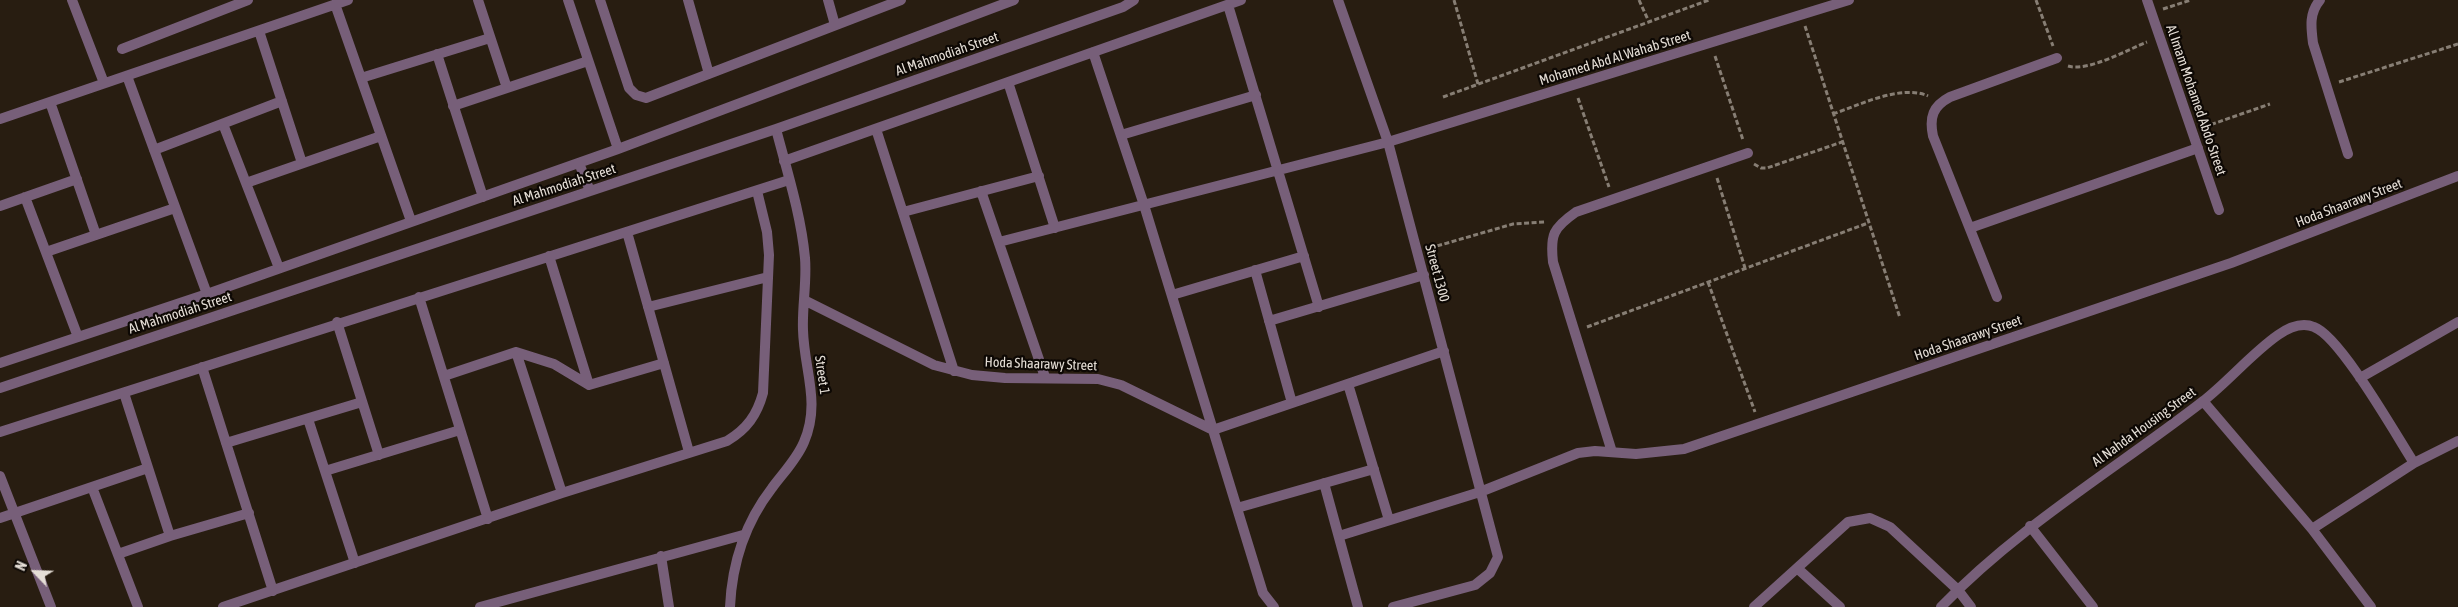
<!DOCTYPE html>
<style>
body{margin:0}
#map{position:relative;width:2458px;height:607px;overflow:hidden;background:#281d11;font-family:"Asap Condensed",sans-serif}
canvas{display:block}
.north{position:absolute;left:10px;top:547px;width:50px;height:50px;-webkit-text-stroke:4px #0d0804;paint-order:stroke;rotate:294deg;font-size:14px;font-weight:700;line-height:20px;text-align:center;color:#e5ded6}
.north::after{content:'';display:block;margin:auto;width:18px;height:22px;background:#e5ded6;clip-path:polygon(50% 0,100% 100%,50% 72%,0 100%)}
</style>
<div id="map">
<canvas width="2458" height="607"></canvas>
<div class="north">N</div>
</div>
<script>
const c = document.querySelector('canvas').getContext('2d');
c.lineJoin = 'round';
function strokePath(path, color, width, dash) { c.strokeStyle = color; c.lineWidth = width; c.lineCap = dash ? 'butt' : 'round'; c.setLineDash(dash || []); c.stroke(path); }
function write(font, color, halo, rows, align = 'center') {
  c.font = font + ' "Asap Condensed",sans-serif'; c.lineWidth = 4.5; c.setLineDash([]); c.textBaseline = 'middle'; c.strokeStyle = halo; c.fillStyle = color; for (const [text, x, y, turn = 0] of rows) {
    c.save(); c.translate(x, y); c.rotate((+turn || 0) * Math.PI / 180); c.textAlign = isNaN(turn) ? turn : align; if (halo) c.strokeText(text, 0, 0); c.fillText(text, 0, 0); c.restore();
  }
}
strokePath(new Path2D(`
 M1454,0L1478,84
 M1639,0L1649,22
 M2036,0L2053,46
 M2163,9L2191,0
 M1805,26L1900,318
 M1715,56L1743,140
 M2068,66C2088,72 2127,50 2147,42
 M2339,82L2458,44
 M1443,97L1709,0
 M1578,98L1609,187
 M1833,114C1859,105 1902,84 1928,96
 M2204,127L2270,104
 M1754,164L1761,168H1767L1842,142
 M1717,178L1745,268
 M1430,248L1513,224L1545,222
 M1708,282L1755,412
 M1587,327L1868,223`), '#877e74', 3, [5, 2.5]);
strokePath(new Path2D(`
 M72,0L104,83
 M478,0L507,88
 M568,0L618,149
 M600,0L629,88L636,95L646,98L901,0
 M688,0L709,74
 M828,0L835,25
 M1338,0L1388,142L1498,557L1490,573L1475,585L1393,607
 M2147,0L2219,210
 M2320,0C2309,13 2311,27 2313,43L2348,154
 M335,4L411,221
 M1228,5L1319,307
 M259,31L302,163
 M122,49L248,0
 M1093,52L1144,205L1213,430L1444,351
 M437,54L483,197
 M127,76L207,294
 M361,78L490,38
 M1008,82L1055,228
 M50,102L96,235
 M453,106L588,61
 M0,119L348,0
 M223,124L279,268
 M876,129L954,371
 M1121,135L1256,95
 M154,150L282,101
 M784,161L1241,0
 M579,163L590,191
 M246,183L381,136
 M981,191L1045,377
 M25,197L78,337
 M0,206L77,179
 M903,212L1039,176
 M1970,228L2198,148
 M627,232L689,452
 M999,242L1388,142L1849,0
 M46,252L175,208
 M549,256L589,385
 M1255,270L1292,403
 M1172,295L1304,256
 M419,297L488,519
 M1997,297L1933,136C1929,117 1933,106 1950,97L2057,58
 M804,300L934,365L972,375L1005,378L1098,379L1121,385L1213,430L1263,593L1274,607
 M648,307L768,277
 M1269,321L1424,275
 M337,322L379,455
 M516,352L562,493
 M0,363L207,294L618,149L1014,0
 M202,367L273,591
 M444,376L516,352L554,364L589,385L664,363
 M2360,378L2458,322
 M1348,384L1389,520
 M0,388L776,129L1123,7L1134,0
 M124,393L170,536
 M2203,401L2312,529L2371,607
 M308,419L355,563
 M0,432L789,180
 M226,443L362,402
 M1612,452L1553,262C1550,235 1553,228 1576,212L1748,153
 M325,471L460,430
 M0,476L51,607
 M1324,483L1358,607
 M92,487L138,607
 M1237,508L1374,469
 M0,518L148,468
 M2030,526L2093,607
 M2312,529L2414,463L2458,441
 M1339,536L1480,492L1578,453L1595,451L1636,454L1684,449L2231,263L2458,176
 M118,554L170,536L249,513
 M661,556L669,607
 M1797,568L1840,607
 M223,607L562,493L727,441C747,429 757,415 763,393L769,255L767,232L757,191
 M480,607L743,535
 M730,607C732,563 745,523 772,488C783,473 797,459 804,442C821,402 804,370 803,330C802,306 807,282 805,258C801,215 787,171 776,129
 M1754,607L1848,522L1870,518L1890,527L1958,590L1971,607
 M1941,607C2018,527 2114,470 2202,402C2229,381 2251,354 2278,335C2288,328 2302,322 2314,327C2340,336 2396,435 2414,463`), '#775f79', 10);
write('14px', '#e5ded6', '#0d0804', [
 ["Al Mahmodiah Street",947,54,-19],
 ["Mohamed Abd Al Wahab Street",1615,58,-17],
 ["Al Imam Mohamed Abdo Street",2196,100,71],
 ["Al Mahmodiah Street",564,185,-18],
 ["Hoda Shaarawy Street",2349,203,-21],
 ["Street 1300",1437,273,75],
 ["Al Mahmodiah Street",180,313,-18],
 ["Hoda Shaarawy Street",1968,338,-19],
 ["Hoda Shaarawy Street",1041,364,2],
 ["Street 1",822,375,82],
 ["Al Nahda Housing Street",2144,427,-36]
]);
</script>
